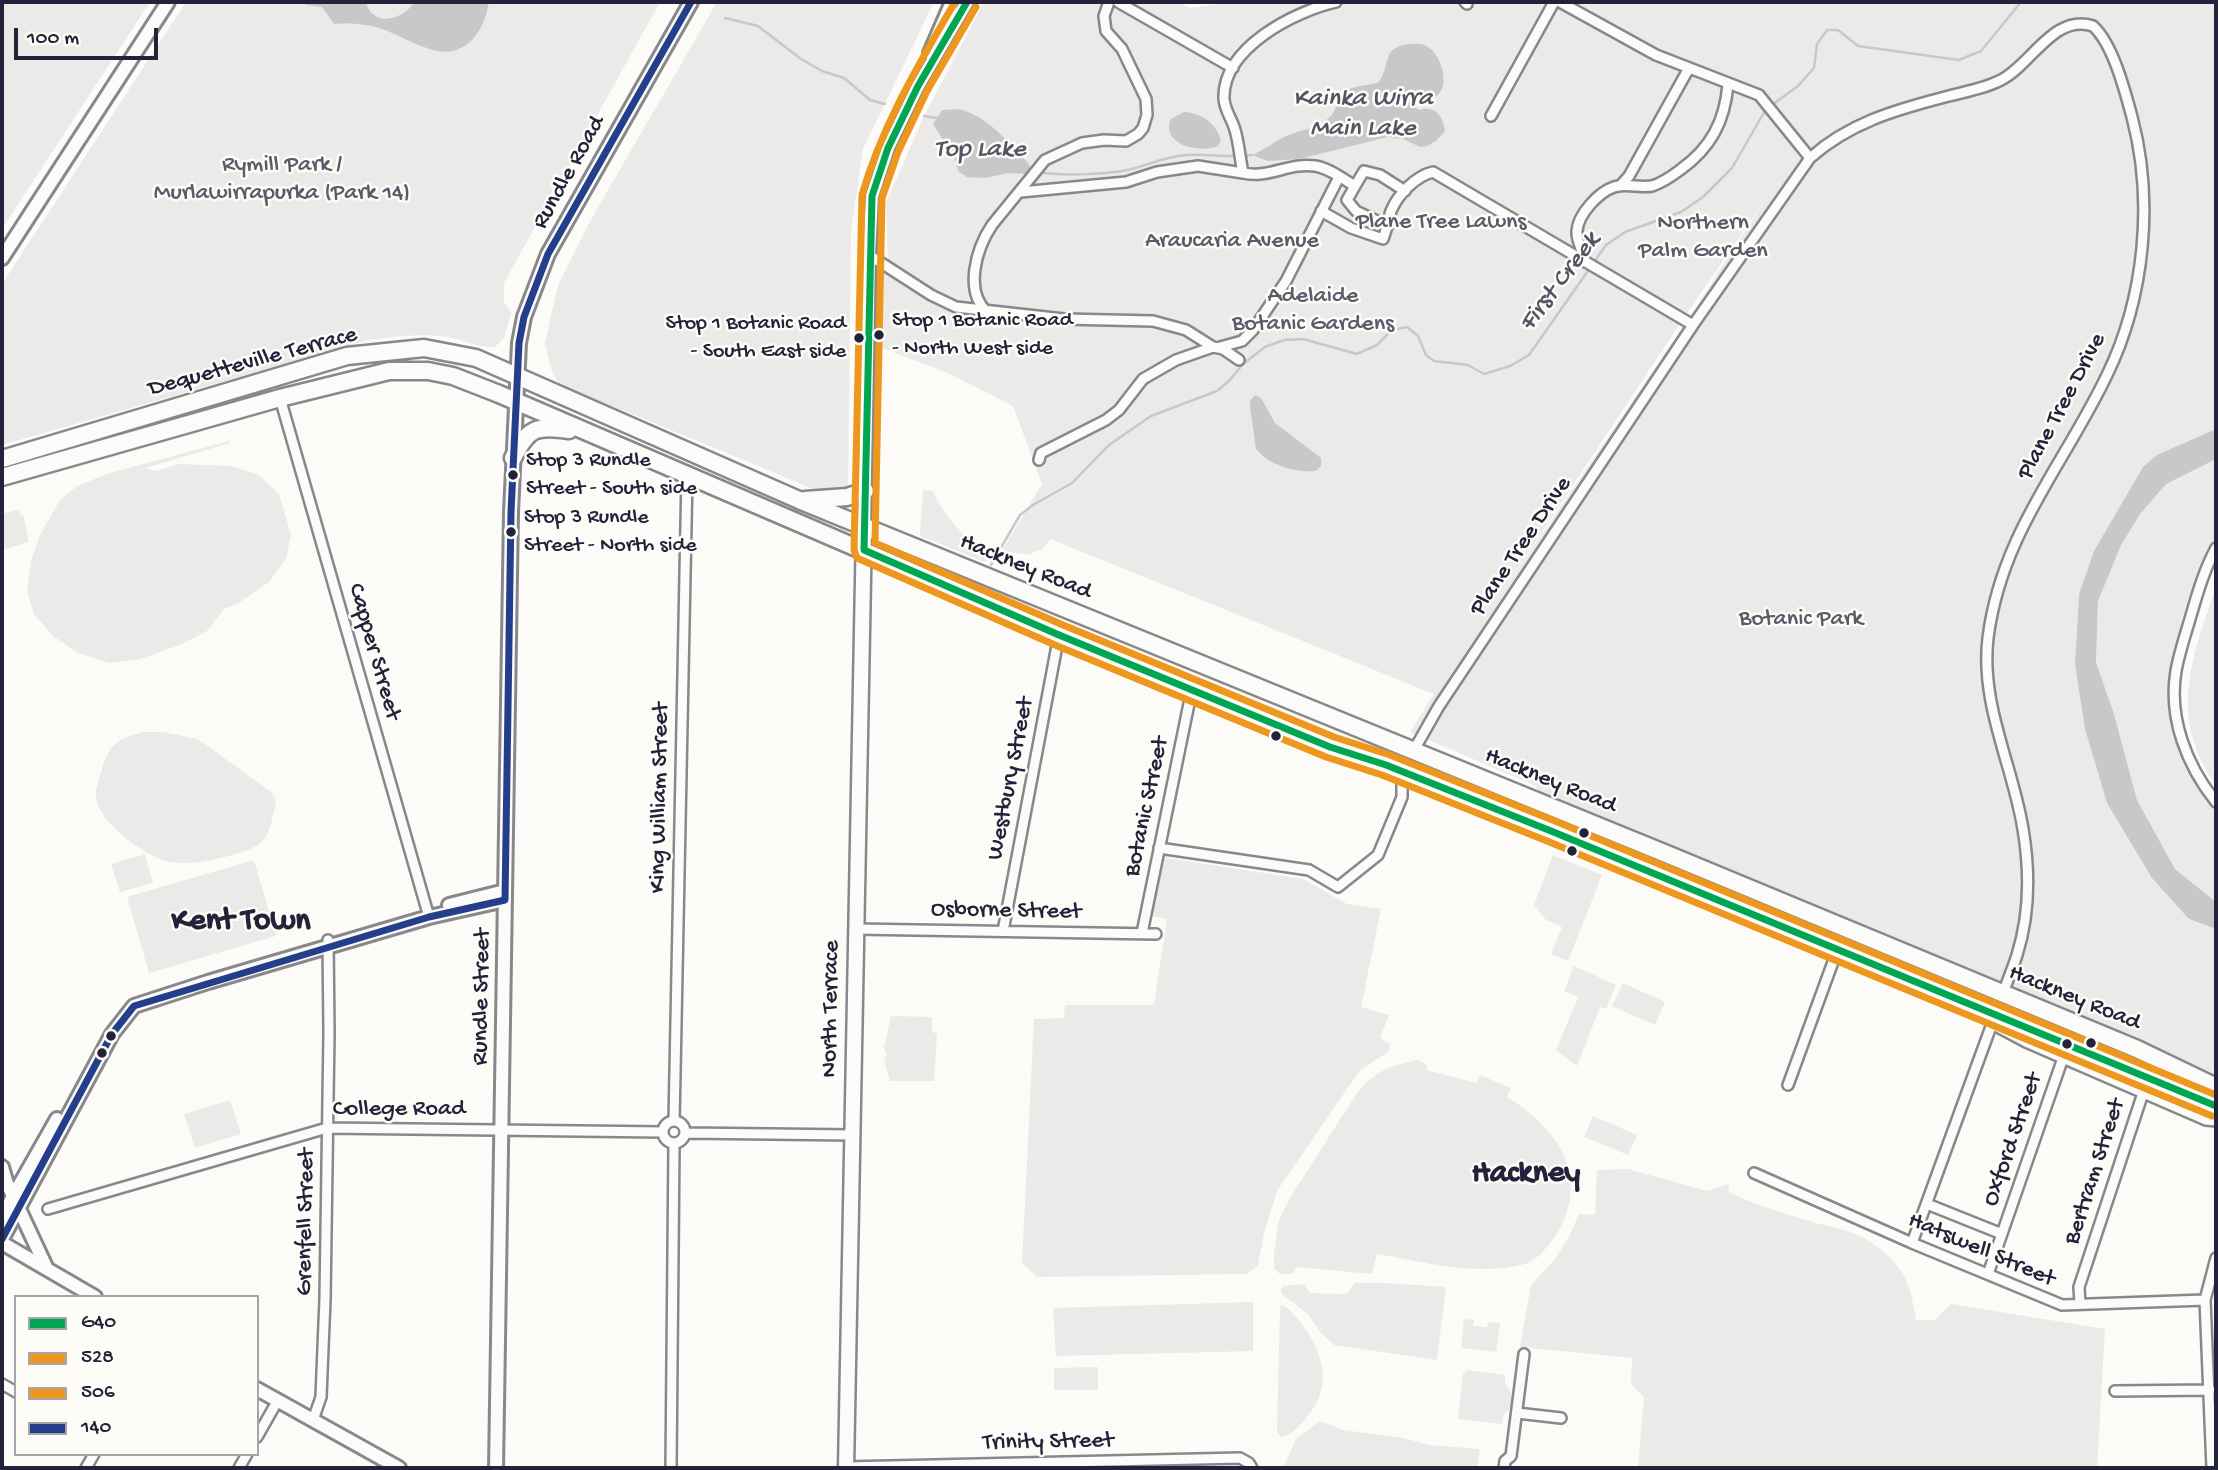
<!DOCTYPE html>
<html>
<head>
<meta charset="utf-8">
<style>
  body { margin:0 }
  #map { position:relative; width:2218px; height:1470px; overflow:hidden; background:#fcfbf8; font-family:"Gochi Hand",sans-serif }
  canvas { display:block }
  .frame { position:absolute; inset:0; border:4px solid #22223b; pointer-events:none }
  .legend { position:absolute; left:14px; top:1295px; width:245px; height:161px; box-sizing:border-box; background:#fdfcf7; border:2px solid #a5a5ac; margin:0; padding:9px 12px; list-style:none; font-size:21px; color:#22223b }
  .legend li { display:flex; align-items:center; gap:14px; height:35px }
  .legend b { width:35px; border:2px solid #a5a5ac }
  .scale { position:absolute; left:14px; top:28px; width:144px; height:32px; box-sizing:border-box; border:4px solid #22223b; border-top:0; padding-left:9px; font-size:21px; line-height:24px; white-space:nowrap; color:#22223b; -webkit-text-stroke:5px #fdfcf7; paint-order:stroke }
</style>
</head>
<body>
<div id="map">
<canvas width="2218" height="1470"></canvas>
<div class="frame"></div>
<ul class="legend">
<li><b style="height:9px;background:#00a651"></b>G40</li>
<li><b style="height:9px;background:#ee971f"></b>528</li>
<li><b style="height:9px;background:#ee971f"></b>506</li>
<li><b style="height:9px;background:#243e8c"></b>140</li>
</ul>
<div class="scale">100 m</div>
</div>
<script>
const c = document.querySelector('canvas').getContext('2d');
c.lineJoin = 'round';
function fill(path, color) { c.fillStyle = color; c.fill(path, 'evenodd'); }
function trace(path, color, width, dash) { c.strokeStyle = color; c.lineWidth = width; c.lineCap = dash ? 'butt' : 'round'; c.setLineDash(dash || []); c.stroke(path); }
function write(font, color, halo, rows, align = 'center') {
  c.font = font + ' "Gochi Hand",sans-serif'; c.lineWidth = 5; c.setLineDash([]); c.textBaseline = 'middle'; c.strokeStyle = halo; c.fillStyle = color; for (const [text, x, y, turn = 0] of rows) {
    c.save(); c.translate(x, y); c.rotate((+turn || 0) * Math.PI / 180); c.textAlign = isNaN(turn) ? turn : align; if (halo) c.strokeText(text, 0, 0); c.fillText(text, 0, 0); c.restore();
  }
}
fill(new Path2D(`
  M2 2H150L2 229Z
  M186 2H660L504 283V302L511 313 504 338 495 347C478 348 462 339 446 337 420 333 394 337 368 340L2 445V284Z
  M717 2H934L863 149 851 232 848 489 830 492 816 490 559 384 551 369 545 343 558 285 589 223Z
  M984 2H1178L1190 8 1238 2H2216V540C2200 566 2190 593 2181 622L2183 628 2176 653V734L2187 766 2201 789 2216 807V902L2175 869 2137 800 2114 714 2096 662 2098 601 2113 562 2094 551 2079 594 2075 664 2189 919 2216 929V1076L1601 822 1594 814 1544 798 1540 796 1536 786 1410 732 1434 694 1050 539 1041 551 1037 550 1030 555 1002 551 1042 484 1013 406 948 373 882 348 884 269 888 263 886 203 924 116ZM1771 191 1687 321 1491 609 1683 319Z
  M229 441 230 443 145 468 157 471 178 464 232 466 259 475 279 494 291 535 286 559 269 582 237 604 224 609 207 631 180 645 140 659 109 663 78 653 53 636 34 614 27 591 31 561 40 535 60 500 77 486 110 473Z
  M923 490 933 491C944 517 966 540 991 554L985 562 920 536Z
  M19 509 20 515H23L29 542 2 550V514Z
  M2216 588V785C2168 718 2191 658 2216 588Z
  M144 732H163L198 739 271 792 276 800C274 812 271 831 263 840 254 850 241 852 229 856 210 861 185 866 165 861 142 853 100 824 96 798 95 790 99 780 101 772 109 744 116 739 144 732Z
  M145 854 153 883 120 892 111 864Z
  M1553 855 1602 875 1568 961 1551 954 1562 927 1546 920 1534 905Z
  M1161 857 1303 879 1347 904 1381 909 1361 1007 1389 1015 1380 1038 1390 1044 1388 1052 1360 1070 1277 1191 1264 1233 1258 1266 1246 1274 1037 1277 1022 1263 1034 1019 1064 1018 1065 1005H1154L1167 919 1150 916Z
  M254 860 276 936 149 973 127 897Z
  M1574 966 1616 985 1606 1009 1600 1007 1577 1066 1556 1050 1578 998 1589 1002 1564 991Z
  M1623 983 1665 1002 1655 1025 1612 1006Z
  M891 1016 932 1017V1030L937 1035 934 1081H890L884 1059 887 1055 884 1048Z
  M1418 1060 1427 1065V1070L1476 1083 1480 1075 1511 1088 1507 1097C1558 1128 1592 1178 1556 1235 1549 1245 1538 1260 1525 1264 1477 1277 1425 1262 1377 1254L1372 1274 1298 1267 1292 1274H1280L1274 1268V1253L1279 1220 1290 1198 1357 1093C1376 1070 1390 1066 1418 1060Z
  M230 1100 241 1134 195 1148 184 1114Z
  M1593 1116 1637 1135 1628 1155 1584 1137Z
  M1628 1169 1707 1191 1729 1184 1728 1192C1756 1205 1786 1214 1816 1223 1826 1226 1837 1227 1847 1231 1870 1238 1894 1257 1905 1278 1912 1292 1913 1306 1916 1320H1934L1951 1304 2105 1329 2097 1468H1638L1644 1397 1631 1385 1632 1358 1520 1347 1531 1285 1555 1259 1569 1237 1579 1214 1595 1215 1597 1170Z
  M1355 1283H1384L1446 1287 1437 1360 1334 1345 1321 1333 1308 1314 1282 1294 1281 1290 1283 1286 1304 1284 1310 1293 1347 1294Z
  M1253 1302V1351L1056 1356 1053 1308Z
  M1284 1305C1316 1334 1340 1379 1307 1417 1299 1426 1292 1435 1281 1437L1277 1433 1280 1306Z
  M1464 1319 1474 1320 1473 1326 1487 1327 1488 1322 1500 1323 1496 1352 1461 1348Z
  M1098 1367V1390H1054V1368Z
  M1467 1370 1505 1375V1383C1514 1394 1516 1406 1503 1415L1502 1424 1458 1419 1463 1374Z
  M1320 1421 1343 1430 1403 1438 1430 1445 1480 1449 1477 1468H1283L1296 1439Z`), '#ebeae8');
fill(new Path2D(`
  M304 2H366C372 28 404 20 414 2H489C484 34 463 62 427 48 411 43 397 34 382 29 366 24 350 22 334 24L322 7 306 5Z
  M1409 44C1415 44 1421 43 1426 46 1445 55 1457 105 1417 100L1414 106 1419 110C1435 105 1443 115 1445 131L1436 141 1427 146 1420 147 1403 139 1388 137 1299 159 1268 161 1252 155C1264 150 1274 142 1286 136 1300 130 1319 128 1330 117 1339 109 1334 96 1347 90 1356 85 1369 86 1379 82 1391 65 1381 47 1409 44Z
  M959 109C988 116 1009 143 1029 164L1030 167 1026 174 1008 173 985 178 967 177 958 171 955 159 933 124 942 110Z
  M1184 112C1201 113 1216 123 1221 140L1218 146C1199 154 1160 144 1171 119Z
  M1255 395 1261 398 1275 423 1321 458V466L1316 471C1296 473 1270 466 1256 449L1250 406V401Z
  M2216 429V459L2166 484 2140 514 2121 545 2098 601 2096 662 2114 714 2137 800 2175 869 2216 902V929L2189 919 2152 878 2107 803 2085 729 2075 664 2079 594 2094 551 2143 467 2157 455Z`), '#c8c8ca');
trace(new Path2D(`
  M725 18 758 26 801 59 822 71 844 78 870 100 885 104
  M1772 105 1798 86 1814 68 1817 44 1827 30H1838L1858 46 1959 60 1981 51 2021 2
  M924 116 937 118
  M1038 172C1061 176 1113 175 1135 168 1153 163 1168 156 1187 155 1209 154 1230 158 1252 155
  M991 565 1020 515 1033 505 1072 483 1109 445 1151 416 1217 391 1230 380 1243 364 1265 347 1284 340 1303 339 1357 354 1377 345 1392 330 1407 327 1418 336 1426 355 1434 361 1468 365 1484 374 1510 366 1529 355 1606 245 1625 232 1681 212 1703 197 1732 168 1766 109`), '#c8c8ca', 2.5);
const street = new Path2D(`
  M1118 2 1233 68
  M1465 2 1467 4
  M1560 2 1656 55 1759 95 1810 158
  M1491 116 1554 2
  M1243 173C1268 179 1290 162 1315 166 1329 168 1343 179 1355 186L1347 200 1356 211 1388 226
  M1355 186 1364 171 1380 175 1405 191
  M1620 186 1629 176 1689 68
  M1021 192 1126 182 1157 172 1198 166 1243 173C1240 159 1239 143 1235 130 1232 119 1225 111 1224 99 1222 48 1295 11 1336 2
  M1321 211 1351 228 1383 239C1387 229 1388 220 1391 211 1398 194 1416 176 1433 172L1693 325
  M869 255 931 295 956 307 1064 319 1153 321 1186 330 1213 347
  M1585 262C1584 251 1576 242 1577 231 1578 214 1599 192 1614 187 1626 183 1639 188 1652 186 1662 183 1672 176 1680 170 1711 148 1725 121 1728 84
  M987 312C964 291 976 249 992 225L1045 160 1082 143 1104 140 1126 141 1138 134 1143 128 1147 115 1146 99 1122 49 1106 31 1104 16 1109 2
  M1220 347 1242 341 1253 330 1286 281 1339 177
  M280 398 429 917
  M1039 460 1041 453 1106 420 1119 410 1143 379 1176 360 1213 347 1223 349 1239 360
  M2216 548C2204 570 2197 595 2190 619 2185 636 2179 654 2176 671 2168 718 2187 766 2216 802
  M1414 750 1439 706 1693 325 1810 158C1849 123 1895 110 1945 97 1963 92 1984 89 2001 80 2031 65 2054 13 2093 26 2113 44 2125 91 2132 117 2154 200 2145 297 2107 375 2064 465 2001 534 1988 638 1980 704 2013 766 2023 829 2030 871 2030 914 2017 955 2013 968 2007 981 2003 994
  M1159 848 1309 870 1338 887 1378 855 1402 797V772
  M856 929 1156 934
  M1003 931 1059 635
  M1142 933 1192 689
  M1992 1024 2026 1042 2206 1120 2216 1121
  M1788 1085 1837 951
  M663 1132a11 11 0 1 1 22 0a11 11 0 1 1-22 0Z
  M674 1121 687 475
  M686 1133 852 1135
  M1754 1173 1912 1243 2062 1305 2205 1300
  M1927 1204 2002 1234
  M48 1209 327 1128 663 1132
  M1912 1243 1993 1021
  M1988 1274 2063 1058
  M2080 1304 2079 1287 2143 1093
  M2 1384 16 1392
  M2115 1391 2210 1390
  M1517 1413 1561 1418
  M313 1420 321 1397 325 1299 329 1033 328 940
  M257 1437 278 1400
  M846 1467 1240 1458 1249 1463 1252 1468
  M86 1468 94 1454
  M239 1468 247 1454
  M671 1468 674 1144
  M1504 1468 1505 1461 1511 1456 1524 1354
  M2212 1468 2205 1300 2216 1258`);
const secondary = new Path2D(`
  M930 53 952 2
  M2 258 168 2
  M864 527 869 255 872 196 888 148 918 86 967 2
  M449 905 505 891
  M2 1167 6 1181 47 1269
  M2 1216 57 1119
  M2 1239 112 1034 134 1006 208 982 429 917 505 900
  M2 1243 95 1297
  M257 1389 399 1468
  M496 1468 511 512 519 343 524 317 548 254 691 2`);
const primary = new Path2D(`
  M846 1468 864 527`);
const highway = new Path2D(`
  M513 458C528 428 536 425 569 430
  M2 459 347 356 424 348 476 358 799 500 1669 855 2137 1049 2216 1087
  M2 477 280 398 389 371H428L453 376 499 394 1059 635 1330 747 1386 765 1551 831 2216 1106
  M805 500 847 497 865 491`);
trace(street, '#88888c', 14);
trace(secondary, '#88888c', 18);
trace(primary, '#88888c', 19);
trace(highway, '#88888c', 21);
trace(street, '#fbfbf9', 9);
trace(secondary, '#fbfbf9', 12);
trace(primary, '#fbfbf9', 14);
trace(highway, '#fbfbf9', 16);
trace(new Path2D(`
  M967 2 918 86 888 148 872 196 864 550 1059 635 1330 747 1386 765 1551 831 2216 1106`), '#00a651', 7);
trace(new Path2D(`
  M955 2C919 64 882 125 862 195L854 550 857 558 1055 645 1326 757 1382 775 1547 841 2212 1116`), '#ee971f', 7);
trace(new Path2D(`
  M976 7 927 91 898 152 882 198 875 543 1063 625 1334 737 1390 755 1555 821 2216 1095`), '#ee971f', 7);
trace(new Path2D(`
  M2 1239 112 1034 134 1006 429 917 505 900 511 512 519 343 524 317 548 254 691 2`), '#243e8c', 7);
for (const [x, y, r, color] of [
  [879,335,6,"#22223b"],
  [859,338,6,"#22223b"],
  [513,475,6,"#22223b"],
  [511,532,6,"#22223b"],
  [1276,736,6,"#22223b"],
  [1584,833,6,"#22223b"],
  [1572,851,6,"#22223b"],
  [111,1036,6,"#22223b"],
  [2091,1043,6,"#22223b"],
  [2067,1044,6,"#22223b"],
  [102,1053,6,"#22223b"]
]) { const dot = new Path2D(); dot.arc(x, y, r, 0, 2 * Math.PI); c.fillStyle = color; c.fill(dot); trace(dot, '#fdfcf7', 2.5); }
write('22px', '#22223b', '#fdfcf7', [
  ["Stop 1 Botanic Road",892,322],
  ["- North West side",892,350],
  ["Stop 1 Botanic Road",846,325,"right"],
  ["- South East side",846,353,"right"],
  ["Stop 3 Rundle",526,462],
  ["Street - South side",526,490],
  ["Stop 3 Rundle",524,519],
  ["Street - North side",524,547]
], 'left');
write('24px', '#5a5a6b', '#fdfcf7', [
  ["Rymill Park /",282,166],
  ["Murlawirrapurka (Park 14)",282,194],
  ["Plane Tree Lawns",1441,223],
  ["Northern",1703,224],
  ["Palm Garden",1703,252],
  ["Araucaria Avenue",1232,242],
  ["Adelaide",1313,297],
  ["Botanic Gardens",1313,325],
  ["Botanic Park",1801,620]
]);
write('24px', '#22223b', '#fdfcf7', [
  ["Rundle Road",570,173,-61],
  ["Dequetteville Terrace",253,363,-15],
  ["Plane Tree Drive",2063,407,-62],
  ["Plane Tree Drive",1522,547,-56],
  ["Hackney Road",1025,568,22],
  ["Capper Street",373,652,74],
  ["Westbury Street",1012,779,-79],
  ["Hackney Road",1550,782,22],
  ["King William Street",661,798,-89],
  ["Botanic Street",1148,807,-78],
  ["Osborne Street",1006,912,1],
  ["Rundle Street",483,997,-89],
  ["Hackney Road",2074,999,22],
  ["North Terrace",832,1009,-89],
  ["College Road",399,1110],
  ["Oxford Street",2014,1140,-71],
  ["Bertram Street",2096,1172,-72],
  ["Grenfell Street",307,1222,-89],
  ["Hatswell Street",1981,1251,23],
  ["Trinity Street",1048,1443,-1]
]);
write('italic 26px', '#545466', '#fdfcf7', [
  ["Kainka Wirra",1363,100],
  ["Main Lake",1363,130],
  ["Top Lake",980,151],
  ["First Creek",1561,283,-53]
]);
write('bold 32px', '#22223b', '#fdfcf7', [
  ["Kent Town",241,923],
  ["Hackney",1526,1175]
]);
</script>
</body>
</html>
